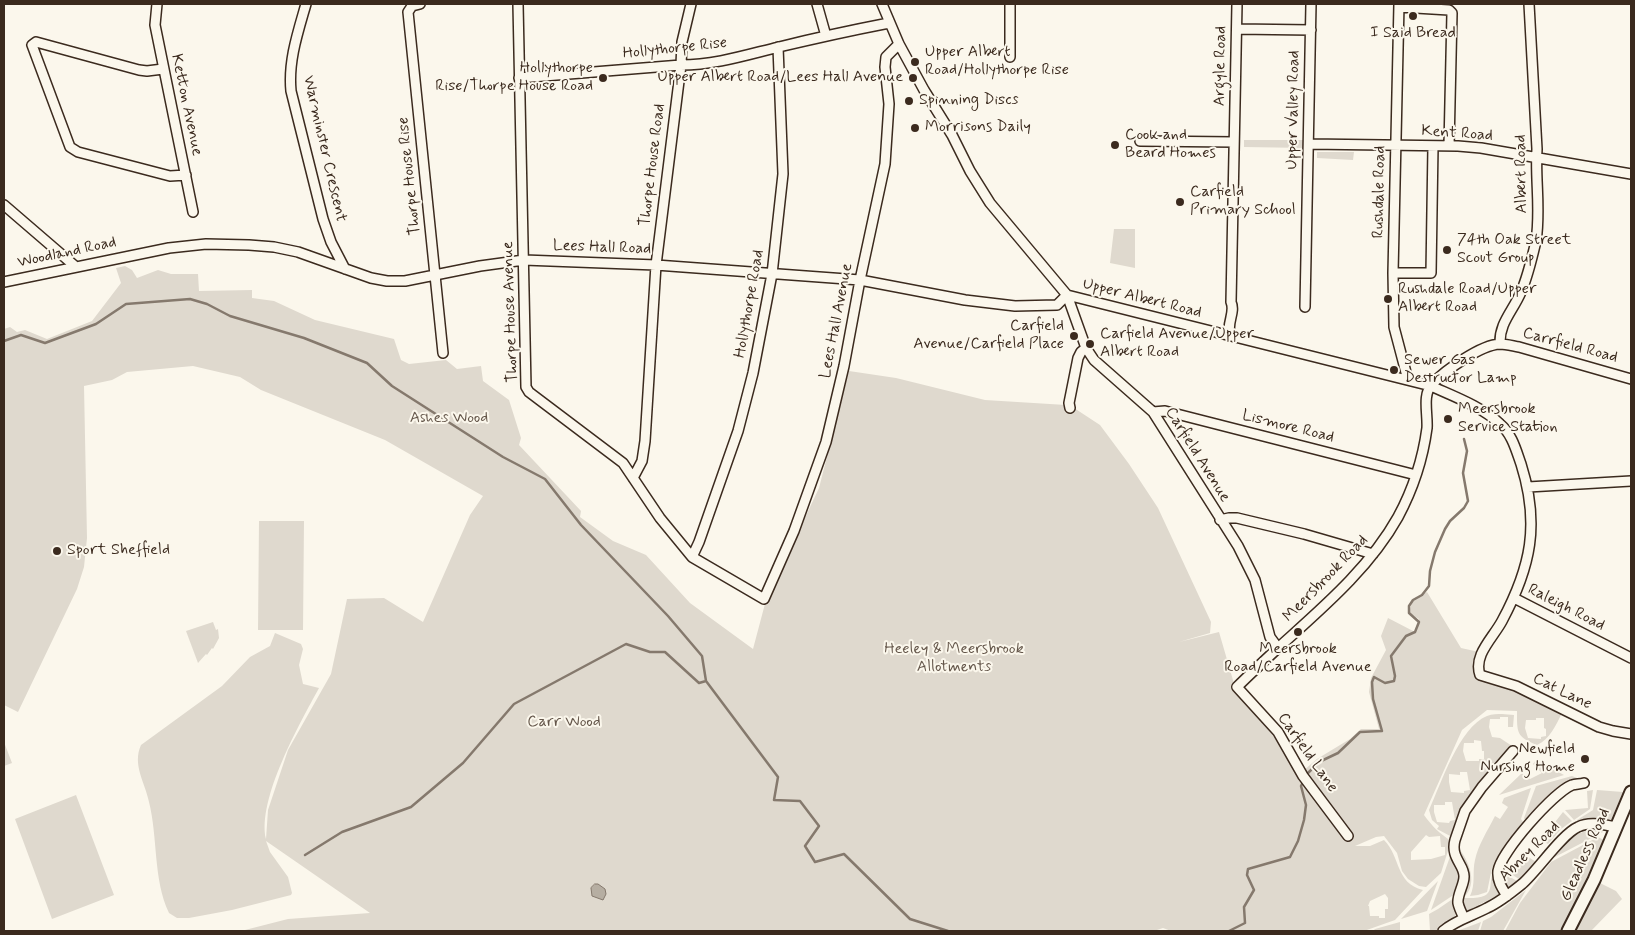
<!DOCTYPE html>
<html>
<head>
<meta charset="utf-8">
<style>
  body { margin:0 }
  #map { position:relative; width:1635px; height:935px; overflow:hidden; background:#fbf7ec; font-family:Mynerve,sans-serif }
  canvas { display:block }
  .frame { position:absolute; inset:0; border:5px solid #3b2a1e; pointer-events:none }
</style>
</head>
<body>
<div id="map">
<canvas width="1635" height="935"></canvas>
<div class="frame"></div>
</div>
<script>
const c = document.querySelector('canvas').getContext('2d');
c.lineJoin = 'round';
function fill(path, color) { c.fillStyle = color; c.fill(path, 'evenodd'); }
function trace(path, color, width, dash) { c.strokeStyle = color; c.lineWidth = width; c.lineCap = dash ? 'butt' : 'round'; c.setLineDash(dash || []); c.stroke(path); }
function write(font, color, halo, rows, align = 'center') {
  c.font = font + ' Mynerve,sans-serif'; c.lineWidth = 4; c.setLineDash([]); c.textBaseline = 'middle'; c.strokeStyle = halo; c.fillStyle = color; for (const [text, x, y, turn = 0] of rows) {
    c.save(); c.translate(x, y); c.rotate((+turn || 0) * Math.PI / 180); c.textAlign = isNaN(turn) ? turn : align; if (halo) c.strokeText(text, 0, 0); c.fillText(text, 0, 0); c.restore();
  }
}
fill(new Path2D(`
  M1244 140H1307V148L1244 147Z
  M1317 152H1354L1353 160 1317 158Z
  M1114 229H1135V268L1110 263Z
  M125 266 132 270 137 278 158 270 171 274H198L199 291 252 290V298L274 301 315 320 394 339 401 360 409 364 446 360 457 369 481 366 483 381 509 400 521 438 519 445 581 511 580 517 613 541 646 555 690 603 753 649 766 600 819 488 849 371 896 378 985 400 1066 405 1071 406 1100 425 1129 464 1158 508 1211 622 1210 633 1179 642 1219 632 1235 687 1277 741 1297 776 1317 759 1350 739 1361 729H1379L1369 692 1371 678 1386 650 1381 636 1388 618 1415 632 1419 619 1409 613 1412 601 1427 592 1461 648 1479 652V676L1506 683 1562 713C1556 725 1550 739 1537 745 1516 737 1517 732 1517 711L1487 710 1462 730 1424 815C1432 826 1439 833 1451 841L1441 873 1426 887 1419 886 1408 879 1402 871 1397 853 1384 836 1376 837 1355 846H1370L1384 840C1401 857 1395 883 1423 890L1395 920 1364 931H1171L1163 928 1154 931H241L288 919 370 913 266 841 270 852 288 877 292 893 291 895 232 910 189 918H177L169 913C153 879 158 838 149 802 145 782 132 765 141 745L222 686 250 657 270 646 275 633 301 644 303 649 299 665 303 684 319 688C300 723 257 799 266 839L268 810 288 750 331 674 347 599 384 598 423 622 470 515 483 496 385 440 261 390 240 377 193 366 127 372 112 380 84 386 87 538 84 567 77 589 18 712 4 705V329L10 327 17 332 25 330 47 339 92 321 121 283 116 268ZM1536 718H1544V728L1546 729V736L1541 737V739L1528 738 1525 728 1526 720H1536ZM1426 835 1429 837 1440 836 1441 847H1445V855L1431 859 1411 860V852ZM1385 894 1388 898V909H1385V918H1379V916H1370L1369 906H1368L1370 901Z
  M259 521H304L303 630H258Z
  M213 622 216 630 218 629 219 638 213 649 212 648 207 655 206 654 198 663 186 631Z
  M1502 714 1514 715 1513 727H1508V717H1500V719H1490L1489 727 1492 737 1500 738 1512 746 1487 774 1464 807 1452 837 1437 829 1439 826 1432 820 1429 810C1441 784 1459 727 1487 716 1492 714 1498 714 1502 714ZM1474 740 1481 741 1482 751H1484V759H1479V761H1466L1463 751 1464 743H1474ZM1460 772H1467L1470 790 1464 791V793L1451 792 1449 782V774L1460 775ZM1445 802H1452L1455 820 1450 821 1449 823 1437 822 1434 812V805H1445Z
  M4 742 12 763 4 766Z
  M1536 760 1564 775 1499 795 1522 773 1530 779 1542 773 1533 764Z
  M1572 776 1585 781 1580 782 1526 821 1524 818 1536 786Z
  M1531 788 1521 819 1524 823 1499 859H1497L1492 868 1487 892 1478 895 1470 896C1476 884 1472 872 1475 860 1478 845 1488 830 1495 816L1500 819 1508 807 1502 803 1504 798Z
  M1593 790 1590 809 1574 820 1565 810 1588 808 1587 791Z
  M1597 790 1623 792 1610 822 1577 823V820L1593 810Z
  M76 795 114 895 52 919 15 819Z
  M1563 812 1572 821 1561 829 1548 844 1541 840Z
  M1589 830H1601L1603 832 1553 858 1574 835Z
  M1598 837 1604 840 1562 931H1505L1520 903 1551 862Z
  M1460 850C1470 863 1477 884 1465 896L1469 878Z
  M1452 851 1462 874 1455 894 1431 910Z
  M1527 856 1536 862 1519 879 1511 874 1508 870 1510 869 1514 872Z
  M1496 864 1500 894 1467 911 1464 907V898C1502 899 1484 886 1496 864Z
  M1503 867 1510 877 1517 881 1508 888C1502 883 1501 875 1503 867Z
  M1438 881 1427 911 1401 919Z
  M1596 881 1616 891 1622 899 1591 931H1572Z
  M1526 890 1503 931H1480L1483 921 1491 917Z
  M1454 898 1456 911 1455 916 1436 931H1430L1429 914 1438 909Z
  M1400 922V931H1373L1375 929Z
  M1481 922 1478 931H1457Z`), '#dfd9ce');
const water = new Path2D(`
  M595 884H598L605 889 606 894 603 900 592 896 591 888Z`);
fill(water, '#b6aea2');
trace(water, '#85796d', 1);
trace(new Path2D(`
  M4 341 21 335 45 343 96 324 126 304 190 299 207 304 230 316 304 338 367 363 392 386 503 457 545 479 581 525 668 616 702 656 706 681 778 777 774 800 800 801 819 826 805 846 815 862 844 854 910 919 948 931
  M1306 775 1319 762 1338 753 1360 732 1382 731 1373 699 1372 682 1374 677 1385 683 1394 681 1395 676 1391 656 1406 636 1415 632 1419 622 1409 613V606L1413 600 1422 595 1429 586 1430 571 1435 552 1445 529 1450 521 1464 508 1468 501 1463 473 1467 451 1464 439
  M305 855 342 832 411 807 463 763 514 704 626 644 650 652H665L699 683 706 681
  M1229 931 1245 923 1244 907 1254 890 1247 875 1248 869 1290 857 1298 841 1304 820 1306 805 1301 786 1304 780`), '#85796d', 2.5);
const minor = new Path2D(`
  M157 4 155 25 193 212
  M306 4C298 32 288 61 291 91L323 219 331 242 345 269
  M420 4 412 6 408 12 443 353
  M518 4 526 387 529 392 623 463 660 518 692 557 764 599 794 531 826 442 844 366 860 280 885 164 889 104 885 67 886 57 899 44
  M817 4 826 36
  M882 4 899 44 924 90 952 135 970 171 990 203 1067 295 1431 386C1453 396 1483 407 1500 424 1512 434 1516 450 1521 464 1540 524 1531 567 1502 621 1493 638 1473 655 1480 675L1516 686 1599 727 1613 731 1631 734
  M1010 4V57
  M1399 4 1393 273 1394 327 1408 380
  M1399 7 1449 10 1452 13 1449 146
  M1237 29 1311 30
  M163 69 147 71 139 70 36 42 32 45 70 147 78 152 170 176 186 175
  M519 78 681 65C715 65 746 55 779 47 816 38 853 30 889 23
  M1140 141 1234 142
  M1309 144 1458 146 1481 148 1631 174
  M4 205 76 267
  M1393 273H1431L1433 146
  M4 282 169 248 206 244 249 245 274 247 298 252 371 278 387 281H405L480 266 524 260 656 265 860 280 965 300 1015 306 1057 305 1067 295
  M1067 295 1086 348 1094 360 1153 412 1238 546 1255 580 1270 637 1278 648
  M1305 307 1311 4
  M1231 336C1225 325 1236 313 1231 302L1237 4
  M1500 344C1499 323 1513 311 1521 292 1528 276 1532 258 1536 241 1541 210 1535 180 1537 149L1529 4
  M1070 408 1069 403 1078 358 1081 352 1086 348
  M1153 412 1165 411 1416 475
  M633 478 642 461 645 441 656 265 681 65 682 42 691 4
  M1528 487 1631 481
  M1220 520 1229 518H1237L1304 534 1373 554
  M692 557 699 542 738 431 753 373 772 274 783 174 778 47
  M1514 598 1631 658
  M1348 836 1303 776 1278 732 1237 687C1250 674 1264 661 1278 648 1321 609 1369 569 1398 517 1412 491 1423 458 1427 428 1428 414 1422 395 1432 384 1446 370 1480 345 1500 344 1506 344 1513 346 1519 347L1631 379
  M1507 896C1502 888 1497 881 1498 871 1501 852 1553 793 1572 785 1576 784 1580 784 1584 783
  M1464 918C1462 914 1459 908 1458 903 1457 895 1464 885 1464 877 1465 865 1450 858 1455 840L1465 811 1482 787 1513 751
  M1443 931C1456 920 1472 916 1487 908 1500 902 1511 893 1522 884 1538 870 1562 834 1578 827 1590 821 1604 825 1616 827`);
const major = new Path2D(`
  M1568 931 1594 880 1631 792`);
trace(minor, '#3b2a1e', 12);
trace(major, '#3b2a1e', 15);
trace(minor, '#fbf7ec', 9);
trace(major, '#fbf7ec', 11);
for (const [x, y, r, color] of [
  [1413,16,5,"#3b2a1e"],
  [915,62,5,"#3b2a1e"],
  [603,78,5,"#3b2a1e"],
  [913,78,5,"#3b2a1e"],
  [909,101,5,"#3b2a1e"],
  [915,128,5,"#3b2a1e"],
  [1115,145,5,"#3b2a1e"],
  [1180,202,5,"#3b2a1e"],
  [1447,250,5,"#3b2a1e"],
  [1388,299,5,"#3b2a1e"],
  [1074,336,5,"#3b2a1e"],
  [1090,344,5,"#3b2a1e"],
  [1394,370,5,"#3b2a1e"],
  [1448,419,5,"#3b2a1e"],
  [57,551,5,"#3b2a1e"],
  [1298,632,5,"#3b2a1e"],
  [1585,759,5,"#3b2a1e"]
]) { const dot = new Path2D(); dot.arc(x, y, r, 0, 2 * Math.PI); c.fillStyle = color; c.fill(dot); trace(dot, '#fbf7ec', 2); }
write('16px', '#3b2a1e', '#fbf7ec', [
  ["I Said Bread",1413,34,"center"],
  ["Upper Albert",925,53],
  ["Road/Hollythorpe Rise",925,71],
  ["Hollythorpe",593,69,"right"],
  ["Rise/Thorpe House Road",593,87,"right"],
  ["Upper Albert Road/Lees Hall Avenue",903,78,"right"],
  ["Spinning Discs",919,101],
  ["Morrisons Daily",925,128],
  ["Cook and",1125,136],
  ["Beard Homes",1125,154],
  ["Carfield",1190,193],
  ["Primary School",1190,211],
  ["74th Oak Street",1457,241],
  ["Scout Group",1457,259],
  ["Rushdale Road/Upper",1398,290],
  ["Albert Road",1398,308],
  ["Carfield",1064,327,"right"],
  ["Avenue/Carfield Place",1064,345,"right"],
  ["Carfield Avenue/Upper",1100,335],
  ["Albert Road",1100,353],
  ["Sewer Gas",1404,361],
  ["Destructor Lamp",1404,379],
  ["Meersbrook",1458,410],
  ["Service Station",1458,428],
  ["Sport Sheffield",67,551],
  ["Meersbrook",1298,650,"center"],
  ["Road/Carfield Avenue",1298,668,"center"],
  ["Newfield",1575,750,"right"],
  ["Nursing Home",1575,768,"right"]
], 'left');
write('16px', '#3b2a1e', '#fbf7ec', [
  ["Hollythorpe Rise",675,49,-6],
  ["Argyle Road",1221,66,-89],
  ["Ketton Avenue",186,105,78],
  ["Upper Valley Road",1294,110,-89],
  ["Kent Road",1457,134,4],
  ["Warminster Crescent",324,149,77],
  ["Thorpe House Road",653,165,-83],
  ["Albert Road",1522,174,-91],
  ["Thorpe House Rise",410,176,-96],
  ["Rushdale Road",1380,192,-89],
  ["Lees Hall Road",602,248,2],
  ["Woodland Road",67,253,-12],
  ["Upper Albert Road",1142,299,14],
  ["Hollythorpe Road",750,304,-80],
  ["Thorpe House Avenue",511,312,-92],
  ["Lees Hall Avenue",837,321,-79],
  ["Carrfield Road",1570,346,15],
  ["Lismore Road",1288,427,14],
  ["Carfield Avenue",1197,455,58],
  ["Meersbrook Road",1326,579,-46],
  ["Raleigh Road",1566,608,27],
  ["Cat Lane",1562,692,26],
  ["Carfield Lane",1307,753,55],
  ["Abney Road",1530,852,-45],
  ["Gleadless Road",1586,855,-66]
]);
write('16px', '#64564a', '#fbf7ec', [
  ["Ashes Wood",449,419],
  ["Heeley & Meersbrook",954,650],
  ["Allotments",954,668],
  ["Carr Wood",564,723]
]);
</script>
</body>
</html>
